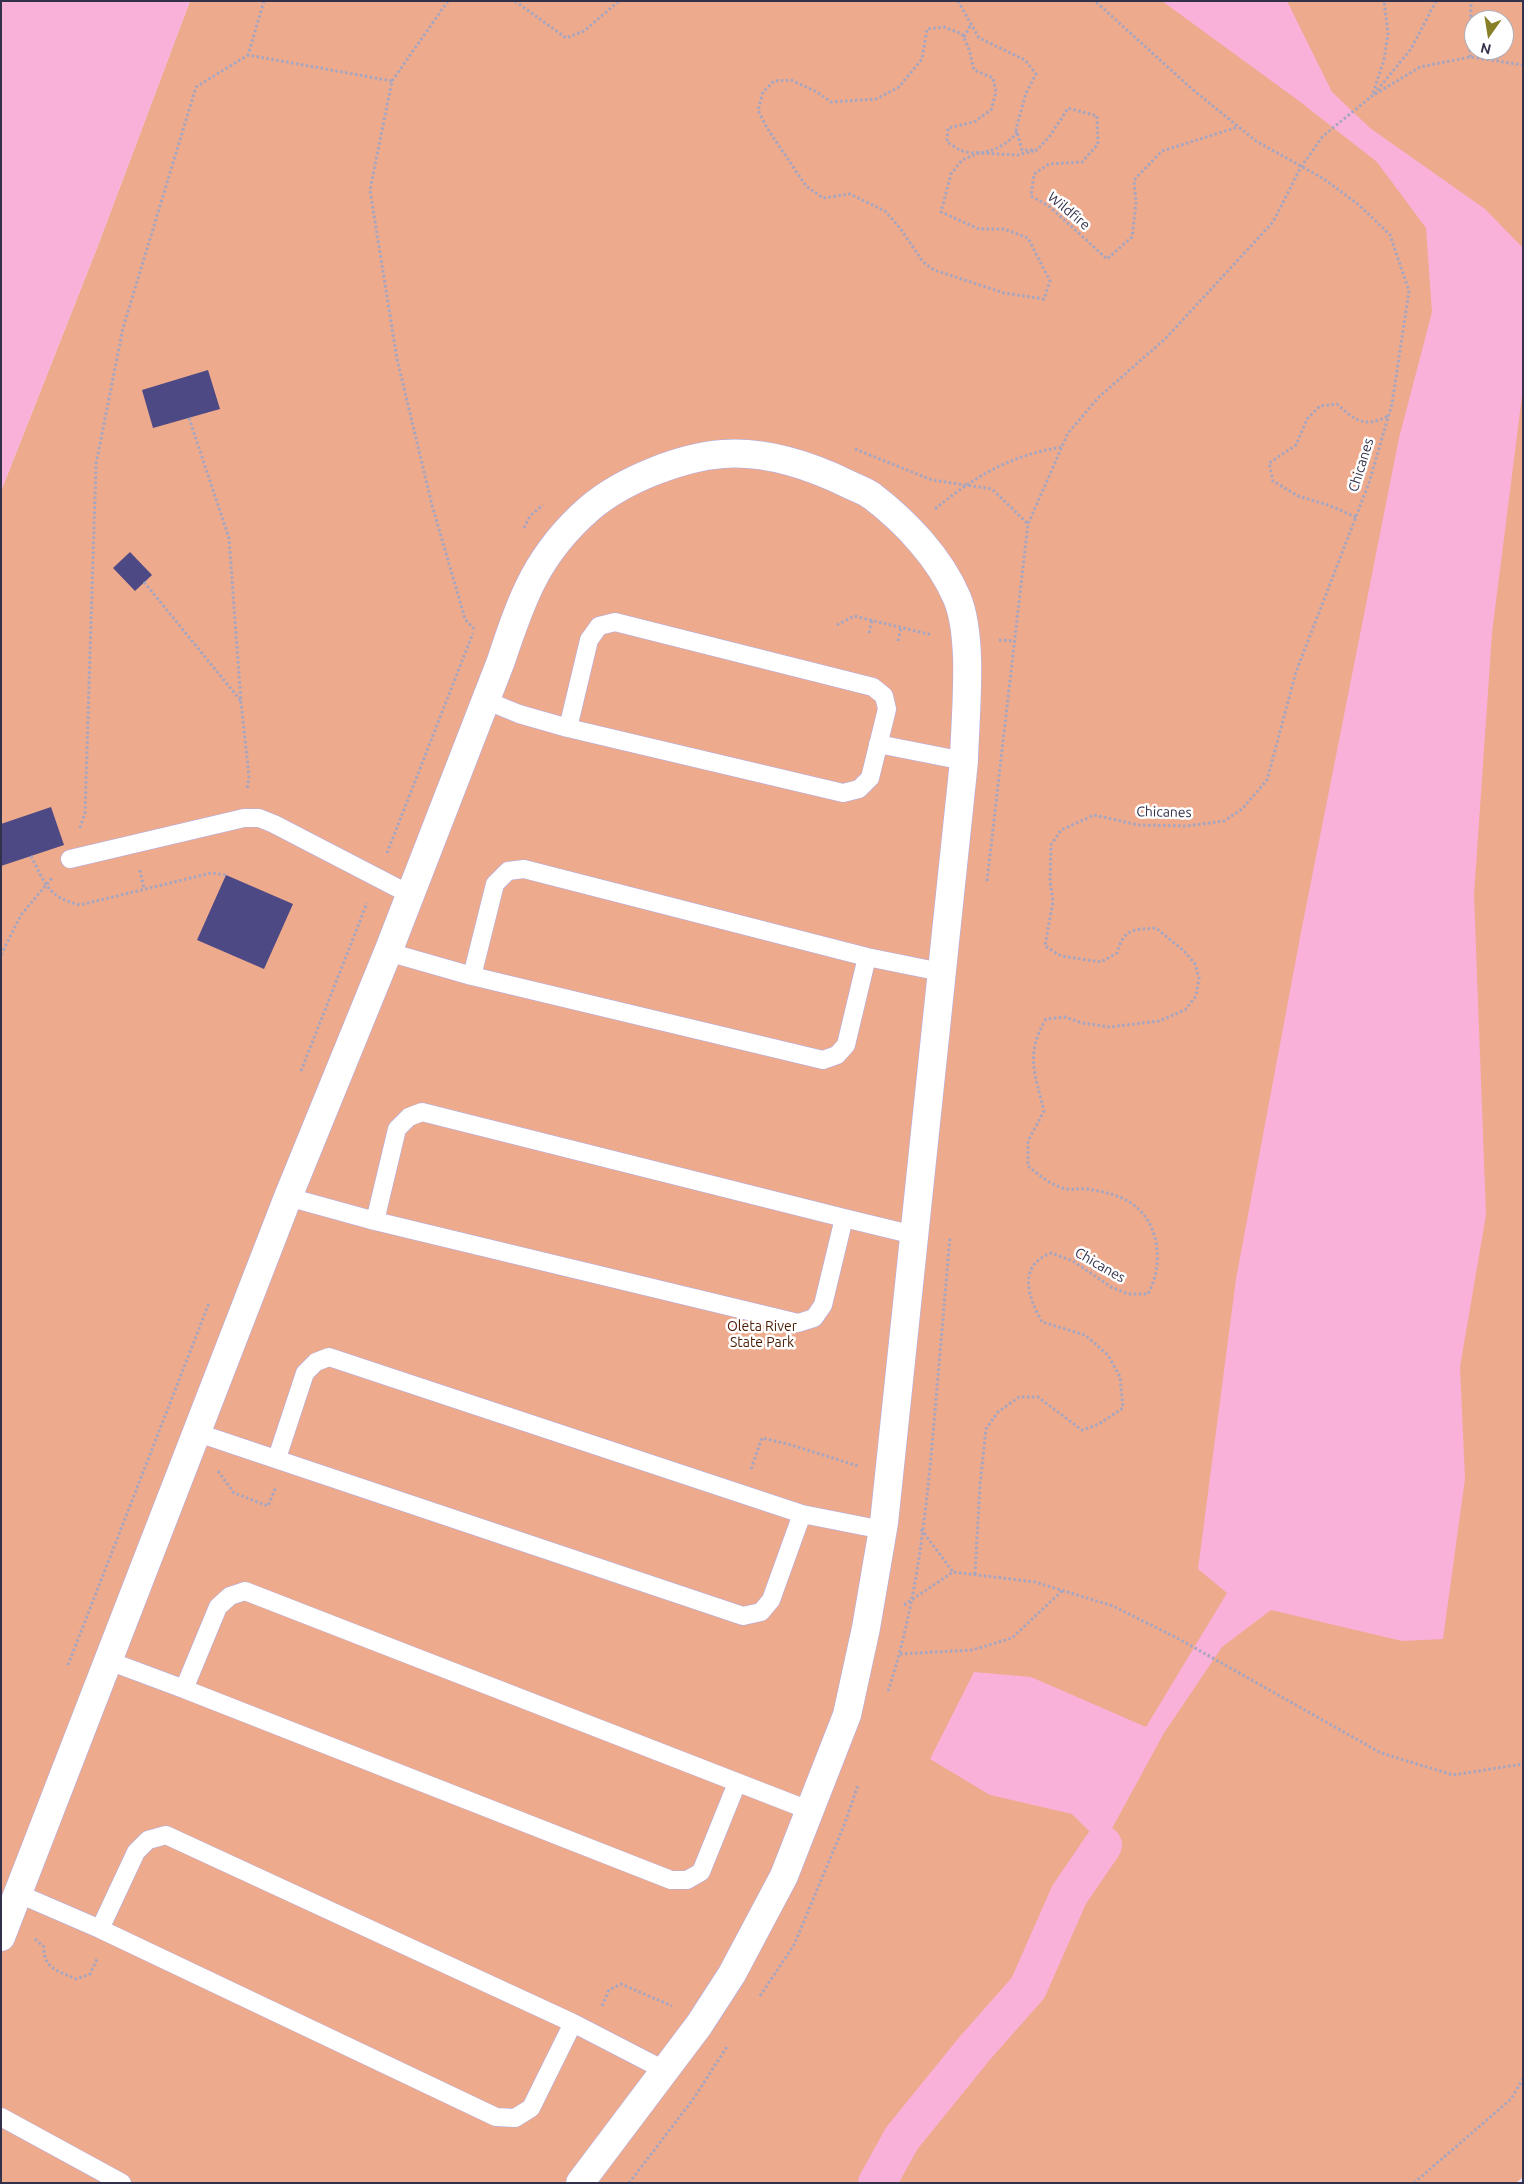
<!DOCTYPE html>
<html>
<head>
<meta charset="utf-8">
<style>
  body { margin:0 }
  #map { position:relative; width:1524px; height:2184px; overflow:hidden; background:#e1e1fb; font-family:Ubuntu,sans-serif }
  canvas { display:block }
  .frame { position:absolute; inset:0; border:2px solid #32314b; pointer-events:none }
  .north { position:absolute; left:1464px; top:10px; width:50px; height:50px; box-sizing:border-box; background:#fff; border:1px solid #adadb7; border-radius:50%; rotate:193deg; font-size:14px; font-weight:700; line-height:20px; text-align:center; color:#32314b }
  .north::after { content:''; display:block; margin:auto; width:18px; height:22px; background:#888027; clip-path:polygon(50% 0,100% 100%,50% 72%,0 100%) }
</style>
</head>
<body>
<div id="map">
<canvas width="1524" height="2184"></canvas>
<div class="frame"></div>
<div class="north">N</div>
</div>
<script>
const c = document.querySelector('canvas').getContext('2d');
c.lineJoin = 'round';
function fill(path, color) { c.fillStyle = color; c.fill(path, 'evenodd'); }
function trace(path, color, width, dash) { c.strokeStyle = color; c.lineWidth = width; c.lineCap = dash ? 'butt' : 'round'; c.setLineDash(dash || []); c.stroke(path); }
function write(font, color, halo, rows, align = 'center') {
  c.font = font + ' Ubuntu,sans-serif'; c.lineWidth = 5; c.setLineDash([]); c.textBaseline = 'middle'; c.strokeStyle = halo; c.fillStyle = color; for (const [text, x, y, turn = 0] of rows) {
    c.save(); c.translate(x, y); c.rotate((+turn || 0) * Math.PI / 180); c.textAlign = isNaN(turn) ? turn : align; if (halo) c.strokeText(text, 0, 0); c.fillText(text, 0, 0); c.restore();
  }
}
fill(new Path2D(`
  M190 1H1523V2177L1516 2183H1V491L97 248ZM1474 20H1504V50H1474Z`), '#edaa8d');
fill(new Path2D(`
  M1 1H190L97 248 1 491Z
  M1162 1H1287L1332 92 1370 128 1485 209 1523 248V388L1492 633 1474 895 1486 1215 1460 1367 1465 1479 1443 1639 1402 1641 1271 1610 1222 1647 1164 1733 1103 1845 1072 1814 990 1795 930 1759 974 1672 1031 1677 1146 1727 1227 1593 1198 1569 1236 1279 1302 927 1399 438 1432 312 1426 228 1377 162 1299 101Z`), '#f9b1d9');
trace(new Path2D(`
  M877 2183 902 2138 975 2048 1028 1988 1069 1895 1103 1845`), '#f9b1d9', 38);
fill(new Path2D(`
  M208 370 220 409 153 428 142 390Z
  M130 552 152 575 135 591 113 568Z
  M51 807 64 845 1 866V824Z
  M226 875 293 904 264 969 197 940Z`), '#4d4985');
const lane = new Path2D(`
  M485 700 519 714 568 728 843 793 859 789 870 778 887 709 884 696 873 687 615 622 599 626 589 640 568 728
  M878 744 964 761
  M70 859 244 818H259L274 824 409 894
  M388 952 472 976 823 1060 837 1055 846 1045 867 957 524 869 508 871 495 884 472 976
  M867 957 941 972
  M288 1197 375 1221 798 1323 814 1318 823 1305 844 1218 422 1112 409 1117 397 1129 375 1221
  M844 1218 914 1235
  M198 1433 743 1616 761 1612 771 1600 802 1514 329 1357 316 1362 305 1373 277 1458
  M802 1514 883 1530
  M109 1661 184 1689
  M737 1783 701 1872 687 1880H671L184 1689 218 1607 230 1596 245 1591 811 1811
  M19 1894 100 1929 496 2117 515 2118 531 2108 573 2023 166 1835 148 1840 136 1852 100 1929
  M573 2023 664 2070
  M1 2117 122 2183`);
const street = new Path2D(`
  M1 1937 288 1197 388 952 501 661C522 597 538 553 590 508 623 480 681 457 723 454 765 451 811 466 848 484 856 488 865 491 872 496 906 522 940 558 957 598 974 639 965 715 964 761L884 1523 866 1628 847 1715 784 1876 732 1974 699 2025 580 2183`);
trace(lane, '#adadeb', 19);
trace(street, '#adadeb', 29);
trace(new Path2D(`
  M264 1 248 55 392 81
  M448 1 392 81 370 190 397 359 432 505 465 619 476 631
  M515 1 566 38 584 31 619 1
  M958 1 979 38 1025 60 1036 74 1026 93 1016 129 1022 150H1037L1050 136 1068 108 1097 116 1098 144 1082 162 1049 164 1034 174 1031 196 1050 207 1107 259 1132 237 1136 203 1134 180 1162 151 1238 127
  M964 37 971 24
  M1470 57 1471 1
  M1373 93 1384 60 1388 33 1384 1
  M1374 94 1411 49 1436 1
  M1017 132C1006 148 980 158 960 150 956 148 951 144 947 142L948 128 974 122 991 110 996 92 993 78 974 70 969 49 962 34 944 27 927 29 922 59 899 87 876 99 831 102 817 92 791 80 774 81 763 92 758 110 767 128 806 186 823 198 850 194 885 211 900 228 923 262 934 270 1004 293 1044 299 1050 281 1028 238 1004 229H979L941 212 951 174 962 160 979 153 1018 155 1037 150
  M189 418 229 538 241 702 249 776 247 790
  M855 449 932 480 992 489 1028 524
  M935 509C975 476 1011 455 1062 447
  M1356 517 1328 505 1298 496 1273 481 1269 463 1296 445 1307 419 1320 406 1337 404C1356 421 1364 428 1388 416
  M524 528 530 516 543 505
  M144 582 241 701
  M837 625 854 616 932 635
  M869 633 872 620
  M999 640 1014 641
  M898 641 901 628
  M80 828 85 813 96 464 123 328 196 87 248 55
  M387 853 473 633
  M31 856C45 883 47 897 80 905L211 873 226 875
  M140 870 144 889
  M987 881 1028 524 1068 433 1099 397 1166 338 1273 222 1301 167 1323 136 1372 96 1420 67 1470 57 1523 65
  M1 955 21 915 52 878
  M301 1071 367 903
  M751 1469 762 1438 788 1444 858 1466
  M218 1471 234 1493 268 1506 276 1487
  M921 1529 953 1572
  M975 1574 980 1485 986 1429 998 1412 1019 1397H1038L1082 1430 1099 1424 1123 1408 1120 1377 1108 1355 1085 1335 1042 1322C1028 1297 1017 1266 1051 1253L1073 1261 1111 1287 1128 1294H1148C1157 1277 1159 1261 1156 1242 1148 1205 1122 1194 1087 1189 1080 1188 1074 1190 1067 1189 1053 1187 1039 1175 1028 1166V1141L1044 1111C1035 1074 1025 1054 1046 1019L1065 1017 1082 1023 1110 1027 1159 1021 1185 1010 1196 996 1199 978 1195 964 1184 951 1156 928C1133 930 1124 928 1117 953L1101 962 1061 956 1045 946 1053 901 1050 881 1051 845 1061 830 1094 815 1138 825 1187 826 1224 821 1242 809 1267 780 1296 672 1369 483 1392 404 1409 291 1390 235 1359 205 1324 179 1256 141 1192 89 1095 1
  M904 1605 953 1572 1035 1582 1113 1606 1179 1639 1381 1753 1453 1775 1523 1764
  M900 1654 972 1650 1012 1638 1063 1590
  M68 1665 209 1303
  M888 1691C918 1601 927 1505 935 1411 940 1353 945 1295 950 1237
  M35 1939 44 1947C43 1969 59 1971 76 1979L90 1974 97 1959
  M760 1996 794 1945 845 1823 858 1785
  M602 2006 609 1990 621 1984 672 2006
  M629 2183 694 2098 728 2045
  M1414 2183 1511 2099 1523 2079`), '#a7a6c0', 3, [2.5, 2.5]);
trace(lane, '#fff', 18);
trace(street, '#fff', 28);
write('14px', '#32314b', '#fff', [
  ["Wildfire",1069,211,40],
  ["Chicanes",1361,465,-73],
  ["Chicanes",1164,812,1],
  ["Chicanes",1100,1265,30]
]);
write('14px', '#481b04', '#fff', [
  ["Oleta River",762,1326],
  ["State Park",762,1342]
]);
</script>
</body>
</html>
